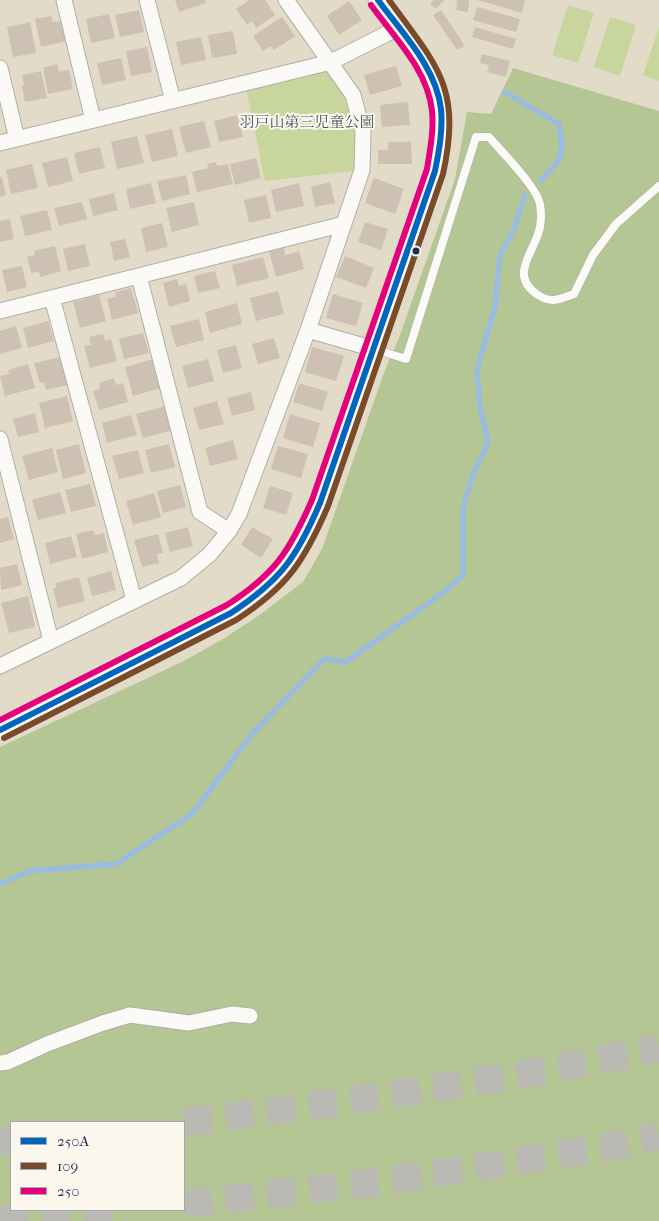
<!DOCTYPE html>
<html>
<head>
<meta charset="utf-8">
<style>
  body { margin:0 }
  #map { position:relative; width:659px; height:1221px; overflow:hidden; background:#e2dbc8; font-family:"IM FELL French Canon",serif }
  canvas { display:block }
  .legend { position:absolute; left:10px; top:1121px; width:175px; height:90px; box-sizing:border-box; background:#fbf7ec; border:1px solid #a1a7b3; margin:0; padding:6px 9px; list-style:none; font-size:15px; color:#1b2f5e }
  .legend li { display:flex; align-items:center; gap:10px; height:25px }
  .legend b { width:25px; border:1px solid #a1a7b3 }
</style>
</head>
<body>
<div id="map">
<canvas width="659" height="1221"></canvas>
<ul class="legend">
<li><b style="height:6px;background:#0065bd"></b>250A</li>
<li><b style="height:6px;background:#7a4b2a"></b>109</li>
<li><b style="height:6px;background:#e5007d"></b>250</li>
</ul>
</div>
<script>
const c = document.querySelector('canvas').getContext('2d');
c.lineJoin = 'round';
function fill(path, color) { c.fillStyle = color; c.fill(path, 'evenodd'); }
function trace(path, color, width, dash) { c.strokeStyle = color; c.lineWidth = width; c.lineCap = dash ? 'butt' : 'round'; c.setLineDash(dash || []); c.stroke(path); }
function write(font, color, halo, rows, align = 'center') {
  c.font = font + ' "IM FELL French Canon","Noto Serif JP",serif'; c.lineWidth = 4; c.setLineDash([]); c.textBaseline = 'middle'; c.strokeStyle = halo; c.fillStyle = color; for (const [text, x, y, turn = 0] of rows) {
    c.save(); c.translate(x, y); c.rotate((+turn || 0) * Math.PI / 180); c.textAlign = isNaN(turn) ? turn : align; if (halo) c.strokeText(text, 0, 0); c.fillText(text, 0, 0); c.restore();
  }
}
fill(new Path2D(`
  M568 5 594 13 578 63 552 55Z
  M610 17 636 25 620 76 594 67Z
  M659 27V81L643 75Z
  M331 62 353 95 362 170 265 181 245 83Z`), '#c8d69d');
fill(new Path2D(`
  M513 68 659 111V1221H0V747L184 661 223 639 258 616 303 582 322 549 385 370 400 335 455 179 467 112 491 114ZM11 1122H184V1210H11Z`), '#b3c694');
trace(new Path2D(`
  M505 92 559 124C565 155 563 158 541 180
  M0 884 29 871 116 864 192 814 251 735 324 659 346 662 448 589 463 575V509L472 477 488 443 480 407 477 369 495 307 500 255 514 229 525 195`), '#9cbcdf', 5.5);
fill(new Path2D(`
  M175 0H205L206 3 179 12Z
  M249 0H265L275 15 256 28 252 21 247 25 236 9Z
  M434 0H445L435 9 430 3Z
  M457 0H469L468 12 456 10Z
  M478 0H525L522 13Z
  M349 1 362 20 339 35 327 16Z
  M477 7 520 19 516 32 473 20Z
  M139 10 144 32 120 37 115 15Z
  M441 10 465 46 457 50 433 15Z
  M109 14 115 38 91 43 86 19Z
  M51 16 53 22 62 21 66 41 41 47 35 19Z
  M282 17 295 36 274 50 271 46 263 51 253 36Z
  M30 22 36 53 13 57 7 27Z
  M475 27 516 39 513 49 472 37Z
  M233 31 237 54 212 58 208 35Z
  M201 37 206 60 181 65 176 42Z
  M147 47 152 72 131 76 126 51Z
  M482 54 510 61 506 77 487 72 489 65 480 63Z
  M121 58 126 80 102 85 97 63Z
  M57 64 59 72 69 70 73 89 48 94 43 68Z
  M396 66 402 86 370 95 364 75Z
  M41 71 47 98 25 102 22 86 24 85 22 75Z
  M408 102 410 125 382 127 380 105Z
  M237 115 243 137 219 142 214 121Z
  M204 121 211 147 186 153 179 127Z
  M172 129 178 156 152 162 145 135Z
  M137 136 144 163 117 169 111 142Z
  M388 142H411L412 164H378V150H388Z
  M100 147 105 168 79 174 74 153Z
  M67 157 73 181 48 187 42 163Z
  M256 158 261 178 235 185 230 164Z
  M216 162 217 166 228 164 233 184 197 192 192 172 208 168 207 164Z
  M32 164 38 188 11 194 6 170Z
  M186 175 190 194 162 201 157 181Z
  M0 177H2L6 195 0 197Z
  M374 178 404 189 395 214 365 203Z
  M330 182 335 203 315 207 311 187Z
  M151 183 156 203 130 209 126 189Z
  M299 183 304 206 276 212 271 190Z
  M114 193 118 210 93 216 89 199Z
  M266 195 271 218 249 223 244 200Z
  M82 202 87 219 59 226 54 208Z
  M194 202 199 225 172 232 166 208Z
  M47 210 52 230 25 236 20 216Z
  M10 219 14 239 0 242V221Z
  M365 222 388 229 381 250 358 242Z
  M162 223 168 247 146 252 141 228Z
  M125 239 130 257 114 261 110 242Z
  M85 244 90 266 68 271 63 249Z
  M55 246 61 271 40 277 39 272 31 273 27 257 35 255 34 251Z
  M284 248 285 255 299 251 304 269 276 277 269 252Z
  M345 256 374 268 366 288 336 277Z
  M263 257 269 278 237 286 232 265Z
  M22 266 27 287 7 292 2 270Z
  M215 271 220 288 198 293 194 276Z
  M177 279 179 286 186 284 190 301 169 307 163 283Z
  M131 288 138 313 112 320 107 299 116 297 115 292Z
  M278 291 284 314 256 321 250 298Z
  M333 294 363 303 356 326 326 318Z
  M99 295 106 321 80 328 73 302Z
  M237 303 242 324 210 333 205 312Z
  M199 319 204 340 176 347 170 326Z
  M48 321 54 341 28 348 23 328Z
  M16 326 22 348 0 354V331Z
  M143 333 149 353 124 359 119 339Z
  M103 334 105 341 111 339 117 361 90 368 84 346 91 345 89 337Z
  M274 338 280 358 258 364 252 344Z
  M236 345 242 368 223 373 217 350Z
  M312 347 344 356 336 381 305 372Z
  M60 357 67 385 46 390 44 382 40 383 34 363Z
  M153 359 161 388 133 396 125 367Z
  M208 359 214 381 188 388 182 366Z
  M28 364 35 388 5 396 0 376 9 374 8 370Z
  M114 378 116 385 123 383 128 402 99 410 93 391 100 389 99 383Z
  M299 383 328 392 322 411 293 402Z
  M251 392 255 410 232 416 227 398Z
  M67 396 73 421 45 428 39 403Z
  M217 401 224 424 199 430 193 408Z
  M166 406 173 430 143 438 136 414Z
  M35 413 39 432 18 437 13 419Z
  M290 414 320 423 313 447 283 438Z
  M131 415 137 435 107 443 102 423Z
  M233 440 238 459 210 466 205 448Z
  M79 444 86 473 63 479 56 450Z
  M169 444 175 467 151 473 145 450Z
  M278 446 308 454 301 478 271 469Z
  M52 448 58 472 29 480 22 456Z
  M138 450 144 473 119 479 112 456Z
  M90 484 96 506 71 512 65 490Z
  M180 485 186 507 163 513 157 491Z
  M270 486 293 493 286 515 263 508Z
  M60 492 66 513 38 520 32 500Z
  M154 493 161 517 133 525 126 501Z
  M8 517 14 539 0 543V519Z
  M188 527 193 546 170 552 165 533Z
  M252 527 273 539 261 558 241 545Z
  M93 530 95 535 104 533 108 552 82 559 76 534Z
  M158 534 163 553 157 554 159 563 142 567 134 540Z
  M71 536 77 557 50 564 45 543Z
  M17 564 22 585 1 590 0 568Z
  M111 571 116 590 92 596 87 578Z
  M79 577 85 601 58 608 53 589 56 588 55 583Z
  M28 596 35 627 9 633 1 603Z`), '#cec1b3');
trace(new Path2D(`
  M184 1122C343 1102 502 1081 659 1048
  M0 1142 11 1141
  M184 1204 394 1180 625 1144 659 1136
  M0 1220 128 1210`), '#bab9b3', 28, [28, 14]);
const service = new Path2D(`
  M374 349 406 359 476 137H489C502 152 536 186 540 204 541 210 541 221 540 227 536 251 507 275 538 295 552 304 560 299 574 294L593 255 616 224 659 186`);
const minor = new Path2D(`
  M64 0 93 120
  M147 0 173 101
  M0 68 17 139
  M0 143 331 62 398 28
  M139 276 200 512 229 531
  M52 298 134 600
  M0 311 344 224
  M308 330 374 349
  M0 439 51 641
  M0 666 181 578 209 555 229 531 239 514 308 330 362 170 363 132 353 95 286 0
  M0 1063 8 1062 47 1044 103 1023 130 1015 189 1023 232 1014 250 1016`);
const tertiary = new Path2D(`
  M0 730 231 613C282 582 297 558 320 503L435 171C440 145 445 117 437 90 429 62 395 24 378 0`);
trace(service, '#b0aea6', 9);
trace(minor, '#b0aea6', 17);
trace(tertiary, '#b0aea6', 21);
trace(service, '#fbfaf7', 8);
trace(minor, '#fbfaf7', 15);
trace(tertiary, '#fbfaf7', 19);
trace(new Path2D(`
  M0 730 231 613C281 580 297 557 320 503L435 171C439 151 443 130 441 109 436 67 402 33 378 0`), '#0065bd', 6);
trace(new Path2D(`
  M4 738 236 620C287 587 304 562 328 506L443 174C462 87 437 66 389 0`), '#7a4b2a', 6);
trace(new Path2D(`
  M0 720 227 605C275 574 289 552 312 500L427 169C430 150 434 130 432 111 428 70 394 37 371 5`), '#e5007d', 6);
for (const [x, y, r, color] of [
  [416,251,4.5,"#1b2f5e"]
]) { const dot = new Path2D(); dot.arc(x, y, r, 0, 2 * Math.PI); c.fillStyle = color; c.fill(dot); trace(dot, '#fbf7ec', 2); }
write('15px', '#415865', '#fbf7ec', [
  ["羽戸山第三児童公園",307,123]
]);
</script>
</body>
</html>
